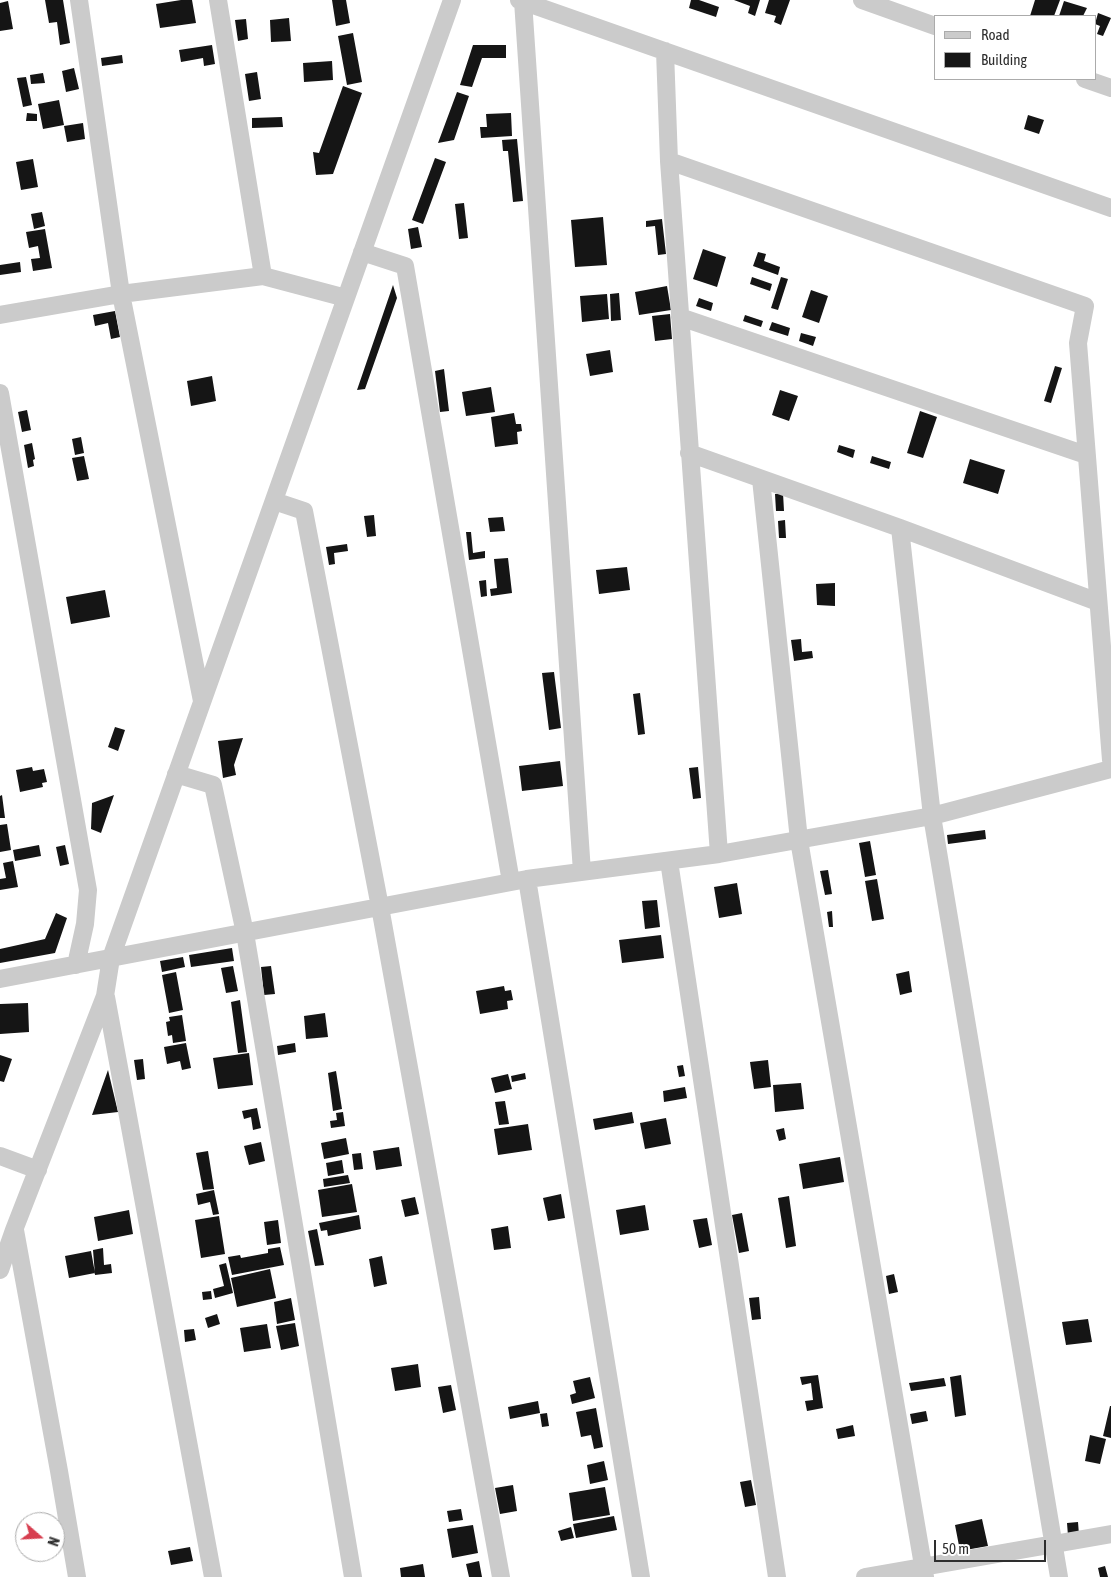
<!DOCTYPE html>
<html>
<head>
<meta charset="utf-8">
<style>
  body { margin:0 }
  #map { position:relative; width:1111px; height:1577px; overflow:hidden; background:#fff; font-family:"Asap Condensed",sans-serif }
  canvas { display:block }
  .legend { position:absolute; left:934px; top:15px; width:162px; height:65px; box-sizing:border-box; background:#fff; border:1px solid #ababab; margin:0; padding:6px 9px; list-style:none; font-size:15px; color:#2e2e2e }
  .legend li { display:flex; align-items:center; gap:10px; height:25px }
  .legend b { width:25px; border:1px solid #ababab }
  .north { position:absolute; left:15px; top:1512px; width:50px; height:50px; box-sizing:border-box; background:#fff; border:1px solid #ababab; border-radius:50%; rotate:109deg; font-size:14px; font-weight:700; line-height:20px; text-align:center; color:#2e2e2e }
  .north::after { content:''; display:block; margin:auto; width:18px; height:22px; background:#d73e4f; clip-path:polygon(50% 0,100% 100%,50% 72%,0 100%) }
  .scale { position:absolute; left:934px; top:1540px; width:112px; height:22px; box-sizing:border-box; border:2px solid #2e2e2e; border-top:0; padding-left:6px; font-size:15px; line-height:18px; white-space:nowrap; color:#2e2e2e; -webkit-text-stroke:4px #fff; paint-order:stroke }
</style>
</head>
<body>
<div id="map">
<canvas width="1111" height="1577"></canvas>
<ul class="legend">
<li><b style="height:6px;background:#cbcbcb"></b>Road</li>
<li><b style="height:14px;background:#151515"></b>Building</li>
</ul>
<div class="north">N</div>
<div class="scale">50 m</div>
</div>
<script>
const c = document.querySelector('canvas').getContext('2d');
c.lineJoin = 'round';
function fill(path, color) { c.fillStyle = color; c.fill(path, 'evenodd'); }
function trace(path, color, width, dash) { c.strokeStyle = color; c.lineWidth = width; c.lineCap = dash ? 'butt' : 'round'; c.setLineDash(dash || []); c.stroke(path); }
fill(new Path2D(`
  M45 0H63L70 43 60 45 57 22 49 23Z
  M181 0H192L196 23 160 28 156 4Z
  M332 0H346L350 23 336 26Z
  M691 0H699L719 7 716 17 689 8Z
  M734 0H760L755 16 748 13 750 6Z
  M769 0H790L781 25 774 22 776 16 765 13Z
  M1035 0H1060L1054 16H1030Z
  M8 1 13 29 0 31V3Z
  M1064 1 1087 8 1083 16H1059Z
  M1098 13 1111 18 1103 36 1097 34 1100 26 1095 24Z
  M289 18 291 41 271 42 270 20Z
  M246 19 248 39 238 41 235 20Z
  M353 33 362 82 347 85 338 36Z
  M212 45 215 64 204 66 203 58 181 62 179 50Z
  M473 45H506V58H482L472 87 460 85Z
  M122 55 123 63 102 66 101 58Z
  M332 61 333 80 304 82 303 63Z
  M74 68 79 89 66 92 62 71Z
  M257 72 261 99 249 101 245 74Z
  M43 73 45 83 31 84 30 75Z
  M26 77 32 105 23 107 17 78Z
  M343 86 362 93 333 174 316 175 313 152 319 153Z
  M457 92 469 96 454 140 438 143Z
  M59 100 64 125 43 129 38 104Z
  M27 113 37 114V121H26Z
  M511 113 512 136 481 138 480 127H487L486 114Z
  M1028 115 1044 120 1039 134 1024 129Z
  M282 117 283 127 252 128V118Z
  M83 123 85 139 67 142 64 126Z
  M517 139 523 201 513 202 508 151H503L502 140Z
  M435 158 446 162 423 224 412 220Z
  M33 159 38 187 21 190 16 162Z
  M464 203 468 238 459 239 455 204Z
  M42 212 45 226 34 229 31 214Z
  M603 217 607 265 575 267 571 220Z
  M662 219 666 254 658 255 655 226 646 227V221Z
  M418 227 422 247 411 249 408 229Z
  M45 229 52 268 33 271 31 259 40 258 38 246 29 248 26 232Z
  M703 249 726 257 717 287 693 279Z
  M758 252 766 254 764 261 780 267 778 275 753 266Z
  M20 262 21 272 0 275V265Z
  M752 277 772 284 770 291 750 284Z
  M781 277 788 279 778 310 771 308Z
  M393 285 397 298 365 389 357 390Z
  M667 286 671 310 639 315 635 292Z
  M811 290 828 296 819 323 802 317Z
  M619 293 621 320 611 321 610 294Z
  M607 294 609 319 582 322 580 296Z
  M699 298 713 303 711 311 696 306Z
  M115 311 120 337 111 339 108 323 95 326 93 315Z
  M670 314 672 339 655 341 652 316Z
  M745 315 763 321 761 327 743 321Z
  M772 322 790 328 788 336 769 330Z
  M801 333 816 337 813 346 799 341Z
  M610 350 613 372 590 376 586 354Z
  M1055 366 1062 368 1051 403 1044 401Z
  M444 369 449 411 440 412 435 371Z
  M212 376 216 401 191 406 187 381Z
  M491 387 495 412 466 416 462 392Z
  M780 390 798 396 789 421 772 415Z
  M27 410 31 430 22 432 18 412Z
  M920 411 937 417 923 458 907 453Z
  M514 413 516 424H521L522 431 517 432 518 444 495 447 491 417Z
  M81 437 84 453 75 455 72 439Z
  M32 443 35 459 33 460 34 466 28 468 24 445Z
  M839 445 855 450 853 458 837 452Z
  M84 456 89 479 77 481 72 458Z
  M872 456 891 462 889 469 870 463Z
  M970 459 1005 470 998 494 963 483Z
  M783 493 784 511H776L775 494Z
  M374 515 376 536 367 537 364 516Z
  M503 517 505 531 490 532 488 518Z
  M785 520 786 538H779L778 521Z
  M466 532H471L473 553 485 551V558L469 560Z
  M347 544 348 551 334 553 335 564 329 565 326 547Z
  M508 558 512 593 491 596 490 589 497 588 494 559Z
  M627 567 630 590 599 594 596 570Z
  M486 580 487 596 481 597 479 581Z
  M835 583V606L817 605 816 584Z
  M105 590 110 617 71 624 66 597Z
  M801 639 802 652 812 651 813 658 794 661 791 640Z
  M554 672 561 728 549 730 542 673Z
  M640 693 645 734 638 735 633 694Z
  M115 727 125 730 118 751 108 747Z
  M243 738 234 765 236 775 223 778 218 741Z
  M560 761 563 786 522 791 519 766Z
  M32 767 33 771 44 769 47 782 42 783 43 787 20 792 16 770Z
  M698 767 701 798 693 799 689 768Z
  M2 795 5 818H0V796Z
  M114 795 101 833 91 829 92 803Z
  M7 824 11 850 0 852V825Z
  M985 830 986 839 948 844 947 835Z
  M870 841 876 875 865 877 859 843Z
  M39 845 41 856 15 861 13 850Z
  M65 845 69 864 60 866 56 847Z
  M13 861 18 887 0 890V879L6 878 3 863Z
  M828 870 832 894 825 895 820 871Z
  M877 879 884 919 872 921 865 881Z
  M737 883 742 914 719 918 714 887Z
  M657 900 660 927 645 929 642 901Z
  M832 911 833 927H829L827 912Z
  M56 913 67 918 55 953 0 963V949L45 939Z
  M661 935 664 958 622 963 619 940Z
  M232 948 234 961 191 967 189 955Z
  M183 957 185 967 162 972 160 961Z
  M233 966 238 991 226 993 221 968Z
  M271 966 275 994 264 995 261 967Z
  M909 971 912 992 900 995 896 974Z
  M176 972 183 1010 169 1013 162 975Z
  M504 986 505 991 511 990 513 1000 507 1001 508 1009 480 1014 476 991Z
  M240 1000 247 1052 238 1053 231 1002Z
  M28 1003 29 1032 0 1034V1004Z
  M325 1013 328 1037 306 1039 304 1016Z
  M182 1015 186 1041 173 1043 172 1035 168 1036 166 1022 170 1021 169 1017Z
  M186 1043 191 1068 182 1070 180 1061 167 1064 164 1047Z
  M295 1043 296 1052 278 1055 277 1046Z
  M249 1053 253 1085 218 1089 213 1058Z
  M0 1055 12 1059 4 1082 0 1081Z
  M143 1059 145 1079 137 1080 134 1060Z
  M768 1060 771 1087 754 1089 750 1062Z
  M683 1065 685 1076 679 1077 677 1066Z
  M108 1070 118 1112 92 1115Z
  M336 1071 342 1109 333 1111 328 1073Z
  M525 1073 526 1079 512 1082 511 1076Z
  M508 1074 512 1089 495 1093 491 1078Z
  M801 1083 804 1109 775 1112 773 1085Z
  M685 1087 687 1098 664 1102 663 1091Z
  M505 1101 509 1124 499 1125 495 1102Z
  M257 1108 261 1128 253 1130 251 1117 244 1119 242 1111Z
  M343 1112 345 1126 331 1128 330 1121 337 1120 336 1113Z
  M632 1112 634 1123 595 1130 593 1119Z
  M666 1118 671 1144 645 1149 640 1123Z
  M528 1124 532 1150 498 1155 494 1129Z
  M784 1128 786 1139 779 1141 776 1130Z
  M346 1138 349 1154 324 1159 321 1143Z
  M261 1142 265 1161 249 1165 244 1146Z
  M399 1147 402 1166 376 1170 373 1151Z
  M208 1151 214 1189 203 1190 196 1153Z
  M361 1153 363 1169 354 1170 352 1154Z
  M840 1157 844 1182 803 1189 799 1164Z
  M342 1160 344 1173 328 1176 326 1163Z
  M348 1175 350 1183 324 1187 323 1179Z
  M352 1184 357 1212 322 1217 318 1190Z
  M214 1190 219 1214 213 1215 210 1202 198 1205 196 1194Z
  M561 1194 565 1218 548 1221 543 1198Z
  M789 1196 796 1246 786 1248 778 1198Z
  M415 1197 419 1214 405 1217 401 1200Z
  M645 1205 649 1230 620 1235 616 1210Z
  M129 1210 133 1234 98 1241 94 1217Z
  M742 1213 749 1251 739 1253 732 1215Z
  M359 1215 361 1229 328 1236 327 1230 321 1231 319 1223Z
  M219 1216 225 1254 201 1258 195 1220Z
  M707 1218 712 1245 699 1248 693 1220Z
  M278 1220 281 1243 267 1245 264 1222Z
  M508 1226 511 1248 494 1250 491 1229Z
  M317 1229 324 1265 315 1266 308 1231Z
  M280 1247 284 1265 232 1275 228 1257 240 1255 241 1258 268 1253V1249Z
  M103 1248 104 1265 111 1264 112 1273 95 1275 93 1250Z
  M91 1251 95 1273 69 1278 65 1256Z
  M382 1256 387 1284 374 1287 369 1259Z
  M226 1263 233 1293 215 1298 213 1289 224 1286 219 1265Z
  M270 1269 276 1298 237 1307 231 1278Z
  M894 1274 898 1292 889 1294 886 1276Z
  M211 1291 212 1299 203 1300 202 1292Z
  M759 1297 761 1319 752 1320 749 1298Z
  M291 1298 295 1320 277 1324 274 1302Z
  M217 1314 220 1324 208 1328 205 1318Z
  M1088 1319 1092 1342 1066 1345 1062 1322Z
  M295 1323 299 1346 281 1350 276 1326Z
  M267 1324 271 1348 244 1352 240 1328Z
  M194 1329 196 1340 185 1342 184 1330Z
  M418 1364 421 1387 395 1391 391 1368Z
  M818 1375 823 1408 807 1411 805 1401 813 1400 811 1383 802 1385 800 1377Z
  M961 1375 966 1415 955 1417 950 1377Z
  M590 1377 595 1398 572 1404 570 1395 576 1393 573 1381Z
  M944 1378 946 1386 911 1391 909 1383Z
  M451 1385 456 1410 443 1413 438 1387Z
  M538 1401 540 1413 510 1419 508 1407Z
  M1110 1406H1111V1438L1103 1436Z
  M596 1408 603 1447 594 1449 591 1435 581 1437 576 1412Z
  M926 1411 928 1421 912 1424 910 1414Z
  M547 1413 549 1426 542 1427 540 1414Z
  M853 1425 855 1436 838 1439 836 1429Z
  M1090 1435 1106 1439 1100 1464 1085 1461Z
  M604 1461 608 1480 590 1484 587 1465Z
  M751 1480 756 1505 745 1507 740 1482Z
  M513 1485 517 1511 500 1514 495 1488Z
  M605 1487 610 1515 573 1521 569 1493Z
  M461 1509 463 1520 449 1522 447 1511Z
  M614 1516 617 1530 576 1538 573 1524Z
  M982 1519 988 1546 960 1551 955 1525Z
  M1078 1522 1079 1535 1068 1536 1067 1523Z
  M473 1525 478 1553 452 1558 447 1529Z
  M571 1527 574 1538 561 1541 558 1531Z
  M190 1547 193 1561 171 1565 168 1551Z
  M479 1561 482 1577H469L466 1564Z
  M423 1564 425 1577H401L400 1568Z
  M1105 1566 1108 1577H1100L1098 1568Z`), '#151515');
trace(new Path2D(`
  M79 0 121 294 202 701
  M218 0 263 276
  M519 0 1111 208
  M862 0 935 26
  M523 1 582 872
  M665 51 669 161 719 854
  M1085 79 1111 88
  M669 161 1085 306 1078 343 1111 760
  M362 252 405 266 511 882
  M0 315 121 294 263 276 346 298
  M680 317 1086 455
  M0 393 88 890 85 924 76 965
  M689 453 900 528 1098 602
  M761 479 799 840 925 1577
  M274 501 304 511 380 907 501 1577
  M900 528 932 816 1059 1577
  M176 774 213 785 245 933 353 1577
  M669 861 777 1577
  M527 879 641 1577
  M0 979 527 879 719 854 932 816 1111 769
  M106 997 213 1577
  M0 1156 38 1170
  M15 1230 59 1471 77 1577
  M0 1270 14 1230 105 996 111 958 452 0
  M865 1577 1111 1534`), '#cbcbcb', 18);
</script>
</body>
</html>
